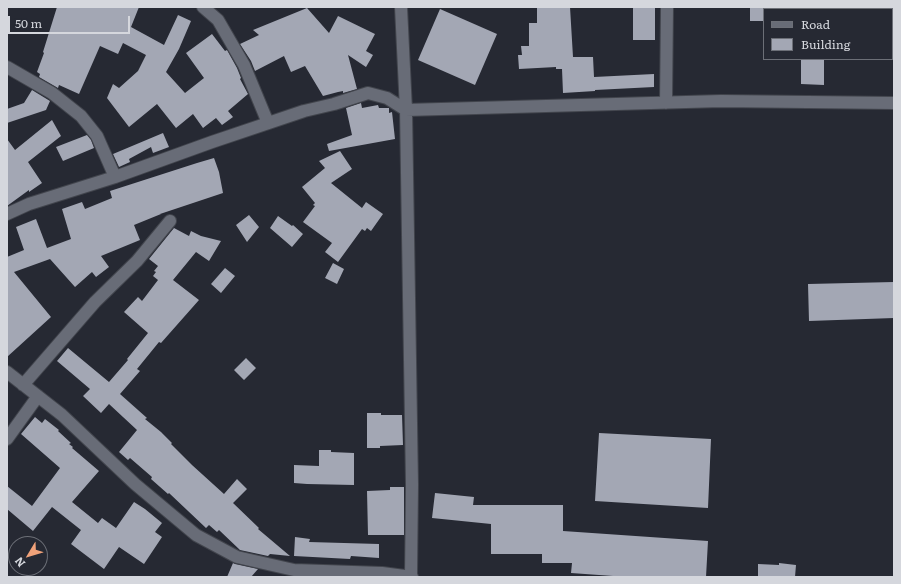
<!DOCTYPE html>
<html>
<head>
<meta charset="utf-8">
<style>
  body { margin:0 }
  #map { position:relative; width:901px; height:584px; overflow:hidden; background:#262933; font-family:Literata,serif }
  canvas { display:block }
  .frame { position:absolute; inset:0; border:8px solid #d5d7dd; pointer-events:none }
  .legend { position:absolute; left:763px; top:8px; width:130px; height:52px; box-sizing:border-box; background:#262933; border:1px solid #6c6f77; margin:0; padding:5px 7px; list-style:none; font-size:12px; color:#d5d7dd }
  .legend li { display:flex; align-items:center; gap:8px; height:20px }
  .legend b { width:20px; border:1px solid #6c6f77 }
  .north { position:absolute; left:8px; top:536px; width:40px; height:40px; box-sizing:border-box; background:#262933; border:1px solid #6c6f77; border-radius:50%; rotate:232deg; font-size:11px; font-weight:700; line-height:16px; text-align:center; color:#d5d7dd }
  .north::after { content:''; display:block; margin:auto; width:14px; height:18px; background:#f0a27a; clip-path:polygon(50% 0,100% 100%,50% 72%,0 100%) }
  .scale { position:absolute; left:8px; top:16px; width:122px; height:18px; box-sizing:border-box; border:2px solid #d5d7dd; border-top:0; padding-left:5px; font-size:12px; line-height:14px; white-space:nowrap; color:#d5d7dd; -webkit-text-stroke:3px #262933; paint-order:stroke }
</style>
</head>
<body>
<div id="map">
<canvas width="901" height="584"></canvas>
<div class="frame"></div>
<ul class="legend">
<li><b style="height:5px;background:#686c77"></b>Road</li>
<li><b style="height:11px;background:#a3a7b4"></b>Building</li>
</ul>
<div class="north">N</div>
<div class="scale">50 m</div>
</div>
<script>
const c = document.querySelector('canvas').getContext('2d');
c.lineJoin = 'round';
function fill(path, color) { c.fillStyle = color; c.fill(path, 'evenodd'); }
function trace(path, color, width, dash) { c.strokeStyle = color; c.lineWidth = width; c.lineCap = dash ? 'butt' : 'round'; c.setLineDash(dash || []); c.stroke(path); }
fill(new Path2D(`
  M57 7H139L131 27 164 45 178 15 191 21 179 49 166 72 185 93 204 78 186 53 212 34 225 51 227 50 237 68 241 78 240 79 248 94 228 111 233 117 222 125 216 118 203 128 193 114 176 128 157 104 129 127 107 98 113 84 119 88 138 71 146 55 123 43 118 54 100 46 79 94 59 85 58 88 39 77 40 74 37 72 44 53 43 52Z
  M537 7H570L573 57H593L594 77 654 74V87L595 90V91L563 93 562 69H556V67L519 69 518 55H522L521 46H529V23H537Z
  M633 7H655V40H633Z
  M750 7H764V21H750Z
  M307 8 329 33 338 16 375 34 366 51 373 55 366 67 348 55 357 89 343 93V91L338 92 323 96 305 66 291 72 284 56 255 71 251 61 240 44 259 35 253 30Z
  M440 9 497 34 475 85 418 60Z
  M801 59H824V85L801 84Z
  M32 90 50 101 46 110 7 123V109L24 103Z
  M361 103 362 108 378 105 379 108H389V113L392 112 395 139 329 151 327 144 352 135 346 108Z
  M52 120 61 136 28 162 42 183 29 192V190L7 206V139L15 150Z
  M163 133 169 147 153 153 151 147 129 159 130 162 119 167 113 154Z
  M87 135 91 140 94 148 63 161 56 147Z
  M340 151 352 169 331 183 362 208 366 202 383 214 371 231 367 228 365 231 362 229 338 262 325 252 332 243 303 222 315 206 313 205 315 203 302 187 325 168 319 161Z
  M214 158 219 172 223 193 160 214H161L134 225 140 240 101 256 109 267 96 277 92 272 75 287 50 259 14 272 51 317 7 357V257L24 250 16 227 36 219 47 248 71 239 62 209 82 202 85 209 112 198 110 191 197 163Z
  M249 215 259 227 247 242 236 225Z
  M278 216 292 226 293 225 303 234 292 247 270 228Z
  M174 228 189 236 191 231 201 236 221 241 209 261 196 252 173 280 199 300 161 343 159 342 137 369 140 371 120 394 147 418 145 419 161 432 172 443 171 444 192 465 224 494 237 479 247 489 233 503 259 528 258 529 290 556 270 554 268 556 240 550 219 530 217 532 209 525 206 528 169 493 168 494 151 479 152 477 130 458 128 460 119 452 137 430 109 404 101 413 83 396 90 389 57 361 68 348 109 382 128 360 127 359 148 333 124 312 138 297 142 301 158 280 153 276 156 272 154 271 158 266 149 259Z
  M333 263 344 269 337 284 325 278Z
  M225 268 235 276 221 293 211 284Z
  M894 282V318L809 321 808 284Z
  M246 358 256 368 244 380 234 370Z
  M367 413H381V415H402L403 445 380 446V448H367Z
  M35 417 42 423 45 419 59 430 58 431 71 443 69 444 73 447 72 448 99 471 72 502 98 523 102 518 116 528 134 502 145 509 162 523 155 532 162 537 144 564 119 547 104 569 71 544 81 530 52 507 33 531 7 509V486L32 506 60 468 21 434Z
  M599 433 711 439 708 508 595 501Z
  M319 450H331V452L354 453V485L307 484 294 483V465L319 466Z
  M390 487H404V535H368L367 491 390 490Z
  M435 493 474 497 473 505H563V531L708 541 706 577H627L571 573 572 563H542V554H491V524L432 518Z
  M295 537 310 539 309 542 379 544V558L351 556 350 559 294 556Z
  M233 563 235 564 258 569 251 577H227Z
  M779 563 796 565 795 577H758V564L779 565Z`), '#a3a7b4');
const street = new Path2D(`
  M203 7 218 20 244 65 268 123
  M401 7 406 110 412 485 411 576
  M7 67 52 93 81 116 97 136 115 177
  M666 103 667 7
  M7 214 29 204 115 177 212 142 304 111 334 104 368 93 387 98 406 110 721 101 894 103
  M7 372 62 415 135 484 196 535 237 557 294 570 382 573 412 577
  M23 385 95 302 137 261 170 221
  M7 439 38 396`);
trace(street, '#42454d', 14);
trace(street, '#686c77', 12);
</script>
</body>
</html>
